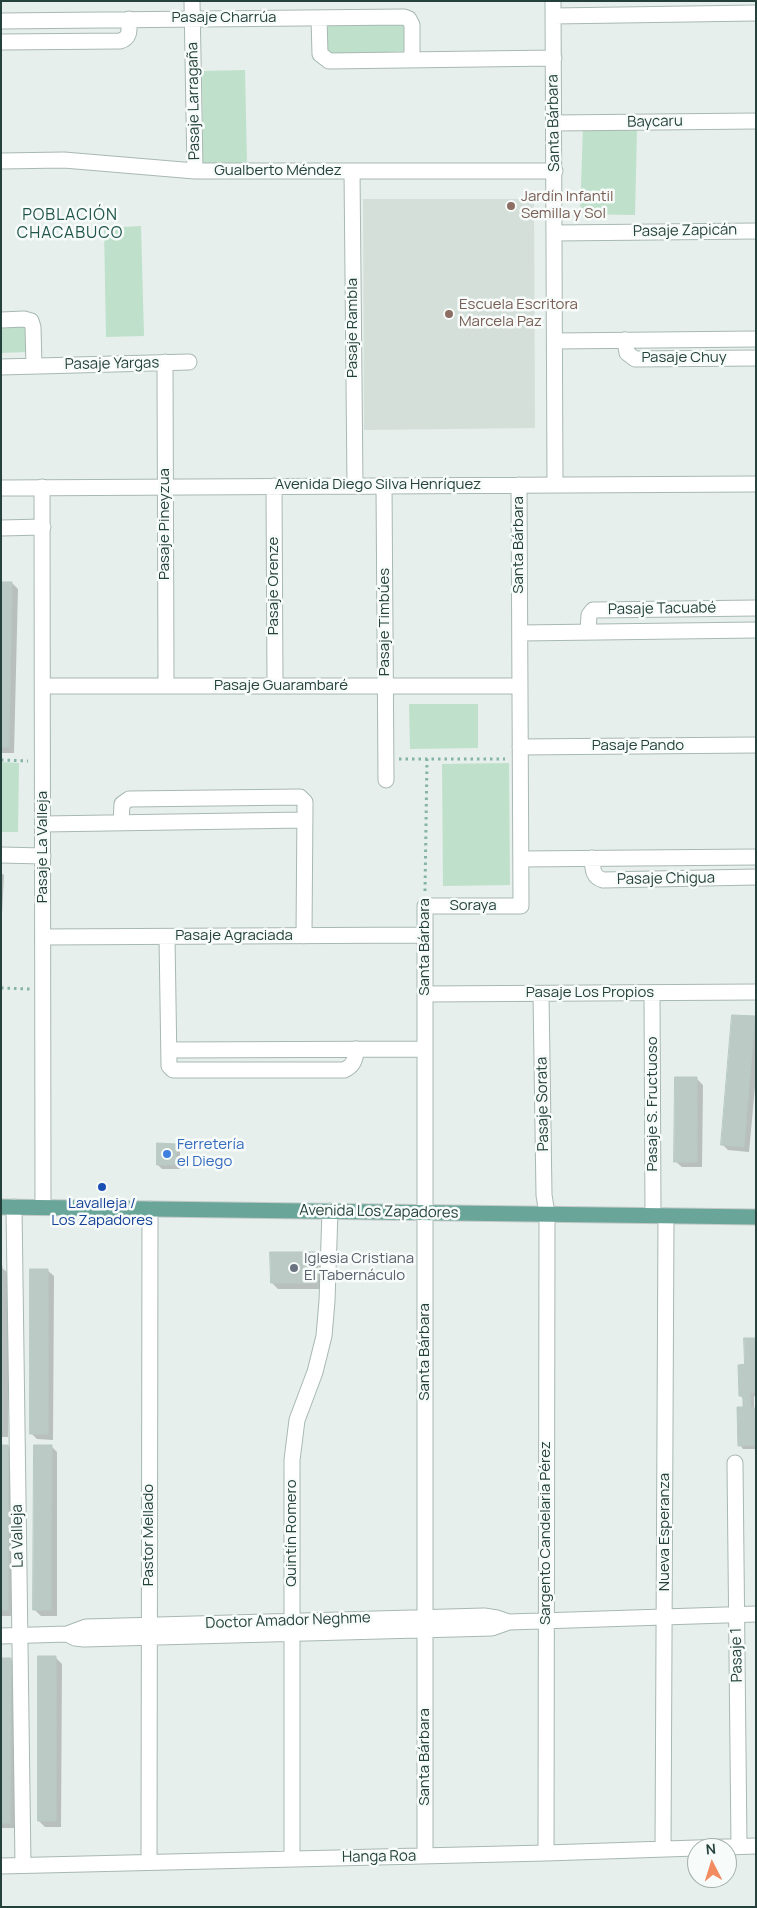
<!DOCTYPE html>
<html>
<head>
<meta charset="utf-8">
<style>
  body { margin:0 }
  #map { position:relative; width:757px; height:1908px; overflow:hidden; background:#e6efeb; font-family:Manrope,sans-serif }
  canvas { display:block }
  .frame { position:absolute; inset:0; border:2px solid #24423b; pointer-events:none }
  .north { position:absolute; left:687px; top:1838px; width:50px; height:50px; box-sizing:border-box; background:#f7fbf9; border:1px solid #a3b1ad; border-radius:50%; rotate:355deg; font-size:14px; font-weight:700; line-height:20px; text-align:center; color:#24423b }
  .north::after { content:''; display:block; margin:auto; width:18px; height:22px; background:#f38b60; clip-path:polygon(50% 0,100% 100%,50% 72%,0 100%) }
</style>
</head>
<body>
<div id="map">
<canvas width="757" height="1908"></canvas>
<div class="frame"></div>
<div class="north">N</div>
</div>
<script>
const c = document.querySelector('canvas').getContext('2d');
c.lineJoin = 'round';
function fill(path, color) { c.fillStyle = color; c.fill(path, 'evenodd'); }
function trace(path, color, width, dash) { c.strokeStyle = color; c.lineWidth = width; c.lineCap = dash ? 'butt' : 'round'; c.setLineDash(dash || []); c.stroke(path); }
function write(font, color, halo, rows, align = 'center') {
  c.font = font + ' Manrope,sans-serif'; c.lineWidth = 5; c.setLineDash([]); c.textBaseline = 'middle'; c.strokeStyle = halo; c.fillStyle = color; for (const [text, x, y, turn = 0] of rows) {
    c.save(); c.translate(x, y); c.rotate((+turn || 0) * Math.PI / 180); c.textAlign = isNaN(turn) ? turn : align; if (halo) c.strokeText(text, 0, 0); c.fillText(text, 0, 0); c.restore();
  }
}
fill(new Path2D(`
  M363 199H534L535 428 364 430Z`), '#d4dfda');
fill(new Path2D(`
  M404 22 405 53 331 57 326 51V28L331 23Z
  M245 70 247 164 203 165 202 71Z
  M583 127 637 129 635 215 580 214Z
  M141 226 144 336 106 337 104 228Z
  M1 327H26V352L1 353Z
  M409 704H478V748L410 749Z
  M1 762 19 763 18 832H1Z
  M509 763 510 885 443 886 442 764Z`), '#bfe0ca');
fill(new Path2D(`
  M1 583H12L18 589 14 753H1Z
  M1 873 4 875 1 934Z
  M754 1018 756 1019V1076L749 1152 728 1150 722 1144Z
  M697 1079 703 1085 702 1167H682L675 1161Z
  M176 1145 180 1149V1169H162L158 1165Z
  M316 1253 322 1259 323 1289H278L272 1283Z
  M1 1267 8 1273V1437H1Z
  M47 1270 54 1276 53 1440 37 1439 31 1433Z
  M745 1339H756V1396H754V1409H756V1449H743L740 1445 744 1408V1400L740 1395 746 1366Z
  M1 1446H8L14 1452V1616H1Z
  M51 1446 57 1452V1616H41L35 1610Z
  M55 1657 62 1664 61 1827H45L39 1821Z
  M1 1659H10L16 1665V1828H1Z`), '#0003');
const building = new Path2D(`
  M1 582H12L9 747H1Z
  M732 1015 755 1016 744 1147 721 1145Z
  M675 1077H697V1162H674Z
  M157 1143 176 1144V1165H157Z
  M270 1252H317V1283H271Z
  M1 1266H2V1431H1Z
  M30 1269H48V1434H30Z
  M744 1338H756V1392L750 1393 751 1408H756V1445L738 1446 737 1407H743V1396H739L738 1365 755 1363 745 1364Z
  M1 1445H8V1610H1Z
  M34 1445H52L51 1610H33Z
  M38 1656H56V1821H38Z
  M1 1658H11L10 1823H1Z`);
fill(building, '#bbcac5');
trace(building, '#b8c9c3', 1);
const minor = new Path2D(`
  M192 1 195 171
  M553 1 555 485
  M553 16 756 13
  M319 18 320 54 329 61 554 58
  M1 21 404 17 409 19 412 25V60
  M1 42 120 41C131 38 129 29 129 19
  M554 123 756 121
  M1 161 64 160 195 171H555
  M352 171 355 486
  M555 233 756 231
  M1 320 24 319 31 321 33 327 34 366
  M625 340 627 353 635 359 756 358
  M555 341 756 339
  M165 362 166 686
  M1 367 189 362
  M384 485 386 780
  M274 486 275 686
  M42 487 43 1207
  M1 488 756 484
  M1 528 43 527
  M588 632 589 615 593 610H597L756 608
  M520 633 756 630
  M43 686H520
  M520 747 756 745
  M121 823 122 804 129 799 300 797 305 802V805L304 936
  M43 824 305 820
  M1 855 43 856
  M592 858C593 868 592 877 603 880L756 877
  M521 859 756 857
  M43 937 425 935
  M167 937 169 1066 173 1070H344C354 1066 356 1058 356 1049
  M652 993 653 1215
  M425 994 756 992
  M541 994 544 1195 547 1214 546 1853
  M169 1050 425 1049
  M14 1207 23 1865
  M735 1463 739 1846
  M67 1634 75 1638 84 1639 492 1628 509 1622
  M1 1636 67 1634 86 1627 484 1616 497 1618 509 1622 756 1614
  M663 1849 666 1216
  M425 1856V906H521L519 485
  M292 1859V1460L297 1420 315 1372 324 1336 327 1301 330 1211
  M149 1862 150 1209
  M1 1866 546 1853 756 1846`);
const major = new Path2D(`
  M1 1207 756 1217`);
trace(minor, '#a8b8b3', 17);
trace(major, '#c2cac8', 17);
trace(new Path2D(`
  M399 759H505
  M1 760 28 761
  M425 891 427 759
  M1 988 30 989`), '#86b3a7', 3, [2.5, 4]);
trace(minor, '#fff', 15);
trace(major, '#6aa599', 15);
for (const [x, y, r, color] of [
  [511,206,5,"#8d6e63"],
  [449,314,5,"#8d6e63"],
  [167,1154,5,"#3f7fe0"],
  [102,1187,5,"#1a4fb4"],
  [294,1268,5,"#6b7280"]
]) { const dot = new Path2D(); dot.arc(x, y, r, 0, 2 * Math.PI); c.fillStyle = color; c.fill(dot); trace(dot, '#f7fbf9', 2); }
write('15px', '#24423b', '#f7fbf9', [
  ["Pasaje Charrúa",224,18],
  ["Pasaje Larragaña",194,101,-91],
  ["Baycaru",655,122,-1],
  ["Santa Bárbara",554,123,-91],
  ["Gualberto Méndez",278,171],
  ["Pasaje Zapicán",685,231,-1],
  ["Pasaje Rambla",353,328,-90],
  ["Pasaje Chuy",684,358],
  ["Pasaje Yargas",112,364,-1],
  ["Avenida Diego Silva Henríquez",378,485],
  ["Pasaje Pineyzua",165,524,-90],
  ["Santa Bárbara",519,545,-90],
  ["Pasaje Orenze",274,586,-90],
  ["Pasaje Tacuabé",662,609,-1],
  ["Pasaje Timbúes",385,622,-90],
  ["Pasaje Guarambaré",281,686],
  ["Pasaje Pando",638,746],
  ["Pasaje La Valleja",43,847,-90],
  ["Pasaje Chigua",666,879,-1],
  ["Soraya",473,906],
  ["Pasaje Agraciada",234,936],
  ["Santa Bárbara",425,947,-90],
  ["Pasaje Los Propios",590,993],
  ["Pasaje Sorata",543,1104,-91],
  ["Pasaje S. Fructuoso",653,1104,-90],
  ["Avenida Los Zapadores",379,1212,1],
  ["Santa Bárbara",425,1352,-90],
  ["Nueva Esperanza",665,1532,-90],
  ["Quintín Romero",292,1533,-90],
  ["Sargento Candelaria Pérez",546,1533,-90],
  ["Pastor Mellado",149,1535,-90],
  ["La Valleja",18,1536,-91],
  ["Doctor Amador Neghme",288,1621,-2],
  ["Pasaje 1",737,1655,-91],
  ["Santa Bárbara",425,1757,-90],
  ["Hanga Roa",379,1857,-1]
]);
write('15px', '#785e54', '#f7fbf9', [
  ["Jardín Infantil",521,197],
  ["Semilla y Sol",521,214],
  ["Escuela Escritora",459,305],
  ["Marcela Paz",459,322]
], 'left');
write('15px', '#366cbe', '#f7fbf9', [
  ["Ferretería",177,1145],
  ["el Diego",177,1162]
], 'left');
write('15px', '#164399', '#f7fbf9', [
  ["Lavalleja /",102,1204],
  ["Los Zapadores",102,1221]
]);
write('15px', '#5b616d', '#f7fbf9', [
  ["Iglesia Cristiana",304,1259],
  ["El Tabernáculo",304,1276]
], 'left');
c.letterSpacing = '1px';
write('16px', '#1f554a', '#f7fbf9', [
  ["POBLACIÓN",70,216],
  ["CHACABUCO",70,234]
]);
c.letterSpacing = '0px';
</script>
</body>
</html>
